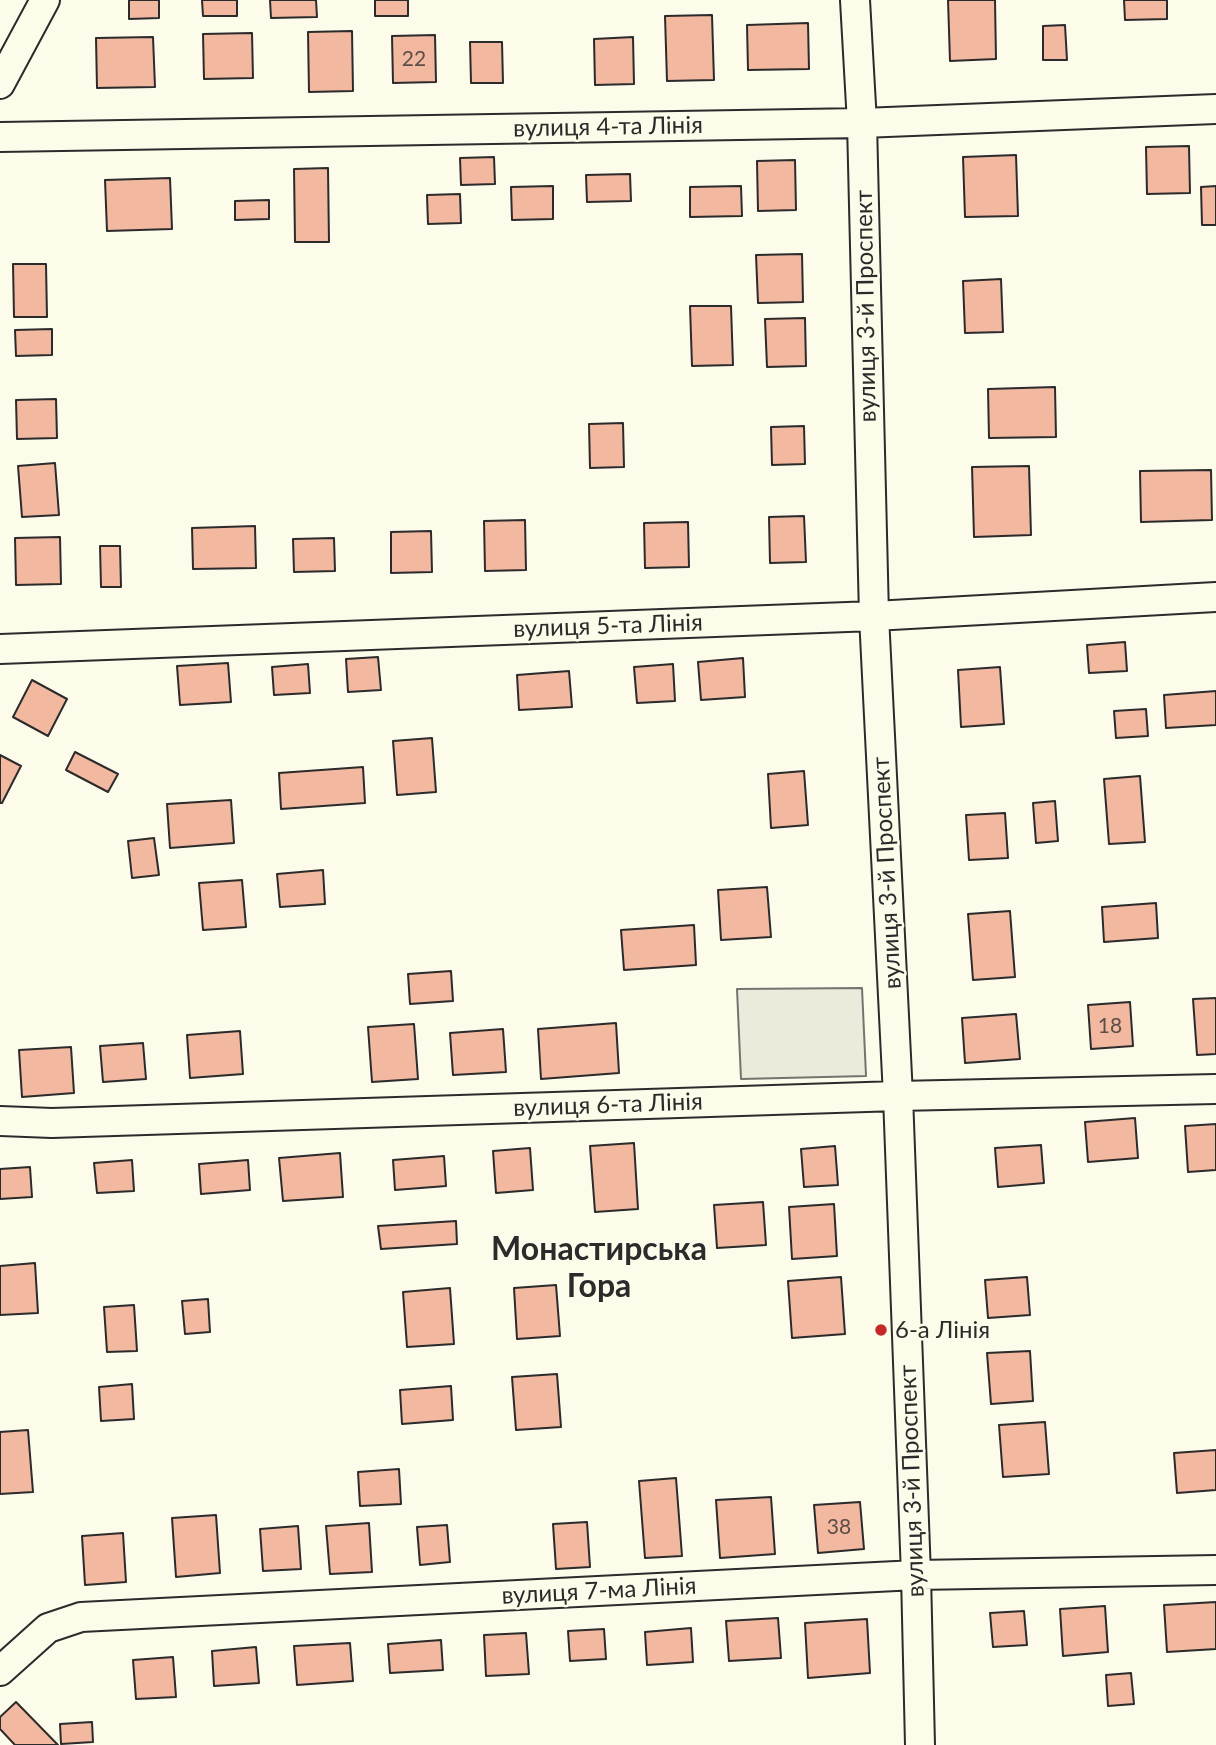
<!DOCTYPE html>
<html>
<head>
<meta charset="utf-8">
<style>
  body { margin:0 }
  canvas { display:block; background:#fdfbea }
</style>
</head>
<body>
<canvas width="1216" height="1745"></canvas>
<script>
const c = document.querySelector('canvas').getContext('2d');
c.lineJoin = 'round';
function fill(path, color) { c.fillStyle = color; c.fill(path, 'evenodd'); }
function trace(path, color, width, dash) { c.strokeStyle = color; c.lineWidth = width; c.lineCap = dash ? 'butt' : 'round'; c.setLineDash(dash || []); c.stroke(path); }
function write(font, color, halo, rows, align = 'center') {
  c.font = font + ' Lato,sans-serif'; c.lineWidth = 5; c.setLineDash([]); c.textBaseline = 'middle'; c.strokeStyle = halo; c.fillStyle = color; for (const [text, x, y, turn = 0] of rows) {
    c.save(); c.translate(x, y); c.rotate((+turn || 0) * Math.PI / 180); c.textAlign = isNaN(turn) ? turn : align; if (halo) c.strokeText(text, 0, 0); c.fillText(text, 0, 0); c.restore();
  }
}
const green = new Path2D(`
  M862 988 866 1076 741 1079 737 989Z`);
fill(green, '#ecebdb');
trace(green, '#74746e', 2);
const building = new Path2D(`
  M129 0H159V18L129 19Z
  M202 0H237V16H203Z
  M270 0H316L317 17 271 18Z
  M375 0H408V16H375Z
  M948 0H995L996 59 950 61Z
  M1124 0H1167V19L1125 20Z
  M712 15 714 80 667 81 665 16Z
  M808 23 809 69 748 70 747 25Z
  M1065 25 1067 60H1043V26Z
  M352 31 353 91 309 92 308 32Z
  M252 33 253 78 204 79 203 34Z
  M435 35 436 82 393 83 392 36Z
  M153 37 155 87 97 88 96 38Z
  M633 37 634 84 595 85 594 39Z
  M470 42H502L503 83H471Z
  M1189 146 1190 193 1147 194 1146 147Z
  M1016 155 1018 216 965 217 963 157Z
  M494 157 495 184 461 185 460 158Z
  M795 160 796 210 758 211 757 161Z
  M328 168 329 242H295L294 169Z
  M630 174 631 201 587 202 586 175Z
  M170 178 172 229 107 231 105 180Z
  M553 186V219L512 220 511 187Z
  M741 186 742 216 690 217V187Z
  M1216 186V225H1202L1201 187Z
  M460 194 461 223 428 224 427 195Z
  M269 200V219L235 220V201Z
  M802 254 803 302 758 303 756 255Z
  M13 264H46L47 317H14Z
  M1001 279 1003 332 965 333 963 281Z
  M690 306H731L733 365 692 366Z
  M805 318 806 366 767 367 765 319Z
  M52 329V355L16 356 15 330Z
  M1055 387 1056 437 989 438 988 389Z
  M56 399 57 438 17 439 16 400Z
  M623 423 624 467 590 468 589 424Z
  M804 426 805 464 772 465 771 427Z
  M55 463 59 515 22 517 18 466Z
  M1029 466 1031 535 974 537 972 467Z
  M1211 470 1212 520 1141 522 1140 471Z
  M804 516 806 562 770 563 769 517Z
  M525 520 526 570 485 571 484 521Z
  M688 522 689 567 645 568 644 523Z
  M255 526 256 568 193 569 192 528Z
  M431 531 432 572 391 573V532Z
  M60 537 61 584 16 585 15 538Z
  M334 538 335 571 294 572 293 539Z
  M100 546H120L121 587H101Z
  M1125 642 1127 671 1089 673 1087 645Z
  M378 657 381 690 348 692 346 659Z
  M743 658 745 697 701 700 698 662Z
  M228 663 231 702 180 705 177 666Z
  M308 664 310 693 274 695 272 667Z
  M673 664 675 701 637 703 634 667Z
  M1000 667 1004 724 961 727 958 670Z
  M569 671 572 707 519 710 517 675Z
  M32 680 67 699 48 736 13 717Z
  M1216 691V725L1166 728 1164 695Z
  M1146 709 1148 736 1116 738 1114 711Z
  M432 738 436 792 397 795 393 741Z
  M75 752 118 774 108 792 66 770Z
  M0 755 21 766 2 803H0Z
  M363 767 365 803 281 809 279 773Z
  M804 771 808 825 771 828 768 774Z
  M1140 776 1145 842 1109 844 1104 779Z
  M231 800 234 843 170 848 167 804Z
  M1055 801 1058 841 1036 843 1033 803Z
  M1005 813 1008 858 969 860 966 815Z
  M154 838 159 875 132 878 128 841Z
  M323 870 325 904 280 907 277 874Z
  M242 880 246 927 203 930 199 883Z
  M767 887 771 937 721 940 718 890Z
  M1156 903 1158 938 1104 942 1102 907Z
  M1010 911 1015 977 973 980 968 914Z
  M694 925 696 965 624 970 621 930Z
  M451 971 453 1001 410 1004 408 974Z
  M1216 998V1054L1197 1055 1193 999Z
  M1130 1002 1133 1046 1091 1049 1088 1005Z
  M1016 1014 1020 1059 965 1063 962 1018Z
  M616 1023 619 1073 541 1079 538 1029Z
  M414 1024 418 1079 372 1082 368 1027Z
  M503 1029 506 1072 453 1075 450 1033Z
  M240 1031 243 1074 190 1078 187 1035Z
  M143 1043 146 1079 103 1082 100 1046Z
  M71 1047 74 1093 22 1097 19 1050Z
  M1135 1118 1138 1158 1088 1162 1085 1122Z
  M1216 1124V1170L1188 1172 1185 1126Z
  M634 1143 638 1209 595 1212 590 1146Z
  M1041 1145 1044 1183 998 1187 995 1148Z
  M835 1146 838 1185 804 1187 801 1149Z
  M530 1148 533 1190 496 1193 493 1151Z
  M340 1153 343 1197 283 1201 279 1158Z
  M444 1156 446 1186 395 1190 393 1160Z
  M132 1160 134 1191 97 1193 94 1163Z
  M248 1160 250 1190 201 1194 199 1164Z
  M30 1167 32 1197 0 1199V1169Z
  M763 1202 766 1245 717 1248 714 1205Z
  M834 1204 837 1256 792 1259 789 1207Z
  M456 1221 457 1244 381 1249 378 1226Z
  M35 1263 38 1313 0 1315V1266Z
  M841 1277 845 1334 792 1338 788 1281Z
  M1027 1277 1030 1315 988 1318 985 1280Z
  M556 1285 560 1336 517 1339 514 1288Z
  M450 1288 454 1344 407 1347 403 1292Z
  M208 1299 210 1332 185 1334 182 1301Z
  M134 1305 137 1351 107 1352 104 1307Z
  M1030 1351 1033 1401 991 1404 987 1353Z
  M557 1374 561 1427 516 1430 512 1377Z
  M132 1384 134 1419 101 1421 99 1387Z
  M451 1386 453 1420 402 1424 400 1390Z
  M1045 1422 1049 1474 1003 1477 999 1425Z
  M28 1430 33 1492 0 1494V1432Z
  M1216 1450V1490L1177 1493 1174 1453Z
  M399 1469 401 1504 360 1506 358 1472Z
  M676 1478 682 1556 645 1558 639 1481Z
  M771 1497 775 1554 720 1558 716 1500Z
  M860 1502 864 1549 818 1553 814 1505Z
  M216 1515 220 1573 176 1577 172 1518Z
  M587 1522 590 1567 556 1569 553 1524Z
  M369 1523 372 1572 330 1574 326 1526Z
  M447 1525 450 1562 420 1565 417 1527Z
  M298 1526 301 1569 263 1571 260 1529Z
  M123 1533 126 1582 85 1585 82 1536Z
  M1216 1602V1649L1167 1652 1164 1605Z
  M1105 1606 1108 1652 1063 1656 1060 1609Z
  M1024 1611 1027 1645 993 1647 990 1613Z
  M778 1618 781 1658 729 1661 726 1621Z
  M867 1619 870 1673 808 1678 805 1623Z
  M691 1628 693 1662 647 1665 645 1632Z
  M604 1629 606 1659 570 1661 568 1631Z
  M526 1633 529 1674 486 1676 484 1635Z
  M441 1640 443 1670 390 1673 388 1644Z
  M350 1643 353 1681 297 1685 294 1646Z
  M256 1647 259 1683 214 1686 212 1651Z
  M173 1657 176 1697 136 1699 133 1660Z
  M1131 1673 1134 1704 1108 1706 1106 1675Z
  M16 1702 58 1745H15L0 1729V1717Z
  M92 1722 93 1742 61 1744 60 1724Z`);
fill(building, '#f2b8a0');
trace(building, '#2b2b2b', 2);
const street = new Path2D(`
  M855 0 862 123 874 616 898 1096 916 1575 920 1745
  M0 84 45 0
  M0 137 862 123 1216 109
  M0 649 874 616 1216 597
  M0 1121 52 1123 898 1096 1216 1089
  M0 1671 48 1628 81 1617 916 1575 1216 1570`);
trace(street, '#2b2b2b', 32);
trace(street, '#fdfbea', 28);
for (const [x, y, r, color] of [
  [881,1330,7,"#c62828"]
]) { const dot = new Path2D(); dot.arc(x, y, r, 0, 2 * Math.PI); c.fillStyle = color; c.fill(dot); trace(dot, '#fdfbea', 2.5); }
write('21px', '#5d4e48', null, [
  ["22",414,59],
  ["18",1110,1026],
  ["38",839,1527]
]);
write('24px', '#2b2b2b', '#fdfbea', [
  ["вулиця 4-та Лінія",608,127,-1],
  ["вулиця 3-й Проспект",866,306,-91],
  ["вулиця 5-та Лінія",608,626,-2],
  ["вулиця 3-й Проспект",887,873,-93],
  ["вулиця 6-та Лінія",608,1105,-2],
  ["вулиця 3-й Проспект",912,1481,-92],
  ["вулиця 7-ма Лінія",599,1591,-3]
]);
write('24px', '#2b2b2b', '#fdfbea', [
  ["6-а Лінія",895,1330]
], 'left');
write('bold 32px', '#2b2b2b', '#fdfbea', [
  ["Монастирська",599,1250],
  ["Гора",599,1287]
]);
</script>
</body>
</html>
